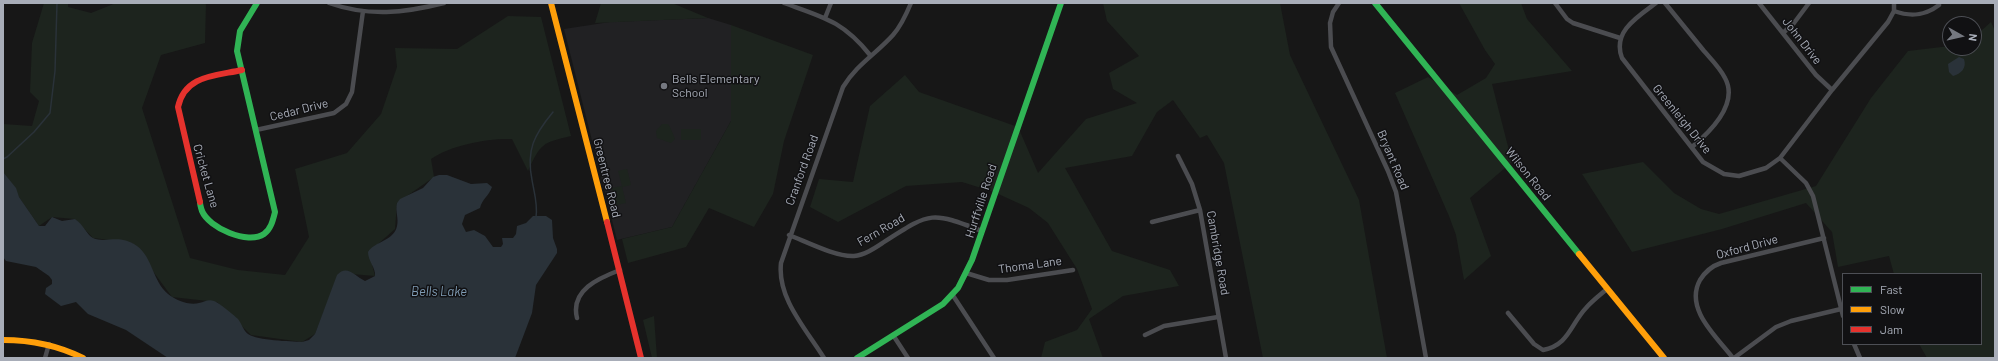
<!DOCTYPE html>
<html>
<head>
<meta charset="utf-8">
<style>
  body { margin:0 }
  #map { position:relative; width:1998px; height:361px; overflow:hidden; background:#171717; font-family:Barlow,sans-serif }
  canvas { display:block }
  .frame { position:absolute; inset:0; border:4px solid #a8adb8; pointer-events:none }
  .legend { position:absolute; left:1842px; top:273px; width:140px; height:72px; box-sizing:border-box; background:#111113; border:1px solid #4d4f55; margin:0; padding:5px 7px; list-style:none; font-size:12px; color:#a8adb8 }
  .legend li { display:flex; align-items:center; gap:8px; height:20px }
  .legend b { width:20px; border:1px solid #4d4f55 }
  .north { position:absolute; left:1942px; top:16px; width:40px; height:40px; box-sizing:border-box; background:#111113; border:1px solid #4d4f55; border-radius:50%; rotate:98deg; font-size:11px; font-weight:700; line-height:16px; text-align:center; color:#a8adb8 }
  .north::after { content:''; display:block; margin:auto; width:14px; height:18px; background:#757880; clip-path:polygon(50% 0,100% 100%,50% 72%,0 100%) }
</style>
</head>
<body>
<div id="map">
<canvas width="1998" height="361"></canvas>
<div class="frame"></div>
<ul class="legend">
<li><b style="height:5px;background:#30b455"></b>Fast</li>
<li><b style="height:5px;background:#ff9f0a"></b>Slow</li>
<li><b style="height:5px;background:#e5322d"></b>Jam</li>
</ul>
<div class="north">N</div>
</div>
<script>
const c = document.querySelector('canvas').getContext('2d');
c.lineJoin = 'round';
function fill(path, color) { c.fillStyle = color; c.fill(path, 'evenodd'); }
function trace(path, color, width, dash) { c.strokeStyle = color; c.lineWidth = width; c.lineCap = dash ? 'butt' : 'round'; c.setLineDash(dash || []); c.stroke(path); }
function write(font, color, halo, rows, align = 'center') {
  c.font = font + ' Barlow,sans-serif'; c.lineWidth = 3; c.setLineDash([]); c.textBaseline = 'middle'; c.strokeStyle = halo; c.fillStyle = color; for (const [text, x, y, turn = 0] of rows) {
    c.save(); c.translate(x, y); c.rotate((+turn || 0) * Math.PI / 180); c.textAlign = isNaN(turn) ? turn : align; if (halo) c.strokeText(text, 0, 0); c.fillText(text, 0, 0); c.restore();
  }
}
fill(new Path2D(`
  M708 18 731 25V121L672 227 617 240 564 29 610 22Z`), '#212123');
fill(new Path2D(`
  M44 3H68V7L91 13 116 3H206L205 43 161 55 142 108 190 258 238 270 285 275 309 237 295 169 347 153 381 114 397 67 395 48 457 49 508 16 541 17 571 136C542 143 541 143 528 171L512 139C488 138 451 145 431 159L434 177 397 203 395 229 369 252 375 276 339 273 315 334 302 342 251 335 217 302 172 297 132 243 93 238 75 219 52 217 39 226 3 174V124L32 126 39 101 30 92 32 43Z
  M601 3H672L708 18 595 23Z
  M1103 3H1280L1290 55 1359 200 1387 358H1263L1224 163 1207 135 1200 138 1173 100 1157 112 1132 156 1065 168 1112 251 1170 270 1179 286 1123 296 1089 319 1103 358H1041L1045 342 1077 330 1092 309 1077 269 1048 223 1029 208 994 192 962 182 906 186 838 222 810 207 819 179 853 182 870 106 905 75 919 92 1018 127 1038 173 1086 119 1137 103 1113 89 1109 73 1139 56 1107 21Z
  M1459 3H1521L1527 19 1572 71 1492 84 1512 162 1470 198 1491 256 1464 280 1456 235 1449 216 1395 93 1428 77 1457 95 1486 78 1495 64 1485 50Z
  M1991 22 1995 31V358H1927L1919 344H1981V274H1894L1889 256 1838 267 1832 232 1806 203 1722 229 1632 252 1582 174 1643 162 1674 193 1701 209 1719 214 1816 186 1871 98 1908 51 1950 46V48H1974V37Z
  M731 25 813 55 784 141 773 194 754 227 709 208 686 247 628 263 622 239 672 227 731 121Z
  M662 124H668C670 126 674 136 675 139L671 143 657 138 656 131Z
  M681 129H701V140H681Z
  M627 169 631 185 622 187 626 203 616 205 612 188 622 186 618 171Z
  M654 316 657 358H652L643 320Z`), '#1d241e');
fill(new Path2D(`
  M1959 57 1964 59C1967 68 1961 74 1953 76L1949 72 1948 64Z
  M3 172 16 188 19 197 39 226H45L52 217 62 221 75 219C83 224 88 236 93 238 107 244 118 233 137 246 153 258 152 280 168 294 175 300 190 306 199 303 205 302 208 299 214 301 218 302 235 316 238 319 242 324 243 330 248 334 258 341 290 341 302 342L309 340 315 334 337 275C347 264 355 276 365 281L375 276C376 268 368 261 368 252 375 241 394 241 397 226 399 219 395 211 397 203L400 199 423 188 433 177 439 175H447L471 184 487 183 492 187C489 196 482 199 480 208L465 215 462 224 466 232 474 230 485 236 493 247H501L503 244 502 238H513L516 234 517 226 526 223 533 216H546L552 220 553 238 557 249V253L536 285 532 313 515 358H168L126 330 88 314 76 302 61 306 45 294 46 288 52 284V280L49 276 36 267 6 261 3 257Z`), '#2a3239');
trace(new Path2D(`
  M3 159 7 157 34 132 50 113 55 71 57 3
  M536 217C538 204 534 192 532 180 526 150 534 135 553 112`), '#2a3239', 1.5);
trace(new Path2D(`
  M329 3C369 17 404 13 444 3
  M784 3C823 17 843 21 870 55
  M1339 3 1333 12 1330 23 1331 47 1388 171 1396 192 1426 358
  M1555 3 1567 19 1573 23 1620 38
  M1656 3C1637 17 1612 32 1622 58L1703 162 1724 174 1739 176 1766 168 1780 158 1832 90 1888 22 1894 11V3
  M1665 3C1678 19 1691 35 1704 51 1711 59 1720 68 1725 78 1739 104 1710 132 1692 147
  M1759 3 1816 75 1832 90
  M1894 11C1911 17 1925 16 1939 5
  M825 18 831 3
  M1783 33 1794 23 1809 3
  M256 130 334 113 346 104 352 92 363 11
  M1178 156 1192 184 1200 210 1226 358
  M1780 158 1806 183 1813 196 1843 316
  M1152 222 1200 210
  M789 235C807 242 836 257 854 256 865 255 875 248 884 242 931 212 930 211 982 231
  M966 273 989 280H1007L1073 270
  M952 294 994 358
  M1508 313 1534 344 1543 350C1569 345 1570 325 1586 308 1592 301 1600 295 1607 289
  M577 318C570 290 599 278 620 270
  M893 335 908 358
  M1145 335 1164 326 1218 317
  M1854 344 1860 358
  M45 358 49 344
  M824 358C806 329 777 298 781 263L843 87C857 64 876 54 893 35 901 26 906 15 911 3
  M1733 358C1717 337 1684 309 1700 280 1705 272 1712 266 1721 263L1824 238
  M1734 358 1776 327 1791 321 1841 309`), '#4b4c50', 4.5);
trace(new Path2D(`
  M1375 3 1579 254
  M200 202C200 205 201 208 202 211 209 228 248 245 264 234 271 229 273 220 275 212L237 51 240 31 257 3
  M857 358 943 304 958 288 972 260 1061 3`), '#30b455', 6);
trace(new Path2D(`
  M551 3 607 222
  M1579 254 1664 358
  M3 340C32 340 57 345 83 358`), '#ff9f0a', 6);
trace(new Path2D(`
  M200 202 178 107C185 75 215 76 242 70
  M607 222 641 358`), '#e5322d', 6);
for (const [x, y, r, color] of [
  [664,86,4,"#757880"]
]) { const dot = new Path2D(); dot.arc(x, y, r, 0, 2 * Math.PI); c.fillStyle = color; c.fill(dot); trace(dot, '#111113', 1.5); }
write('12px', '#a8adb8', '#111113', [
  ["John Drive",1802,41,52],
  ["Cedar Drive",299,110,-14],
  ["Greenleigh Drive",1682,119,51],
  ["Bryant Road",1393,160,67],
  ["Cranford Road",802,170,-70],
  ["Wilson Road",1528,174,51],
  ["Cricket Lane",206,176,74],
  ["Greentree Road",607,178,76],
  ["Hurffville Road",981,201,-72],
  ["Fern Road",881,230,-30],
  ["Oxford Drive",1747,247,-15],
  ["Cambridge Road",1218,253,80],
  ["Thoma Lane",1030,265,-8]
]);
write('12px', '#a8adb8', '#111113', [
  ["Bells Elementary",672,79],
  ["School",672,93]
], 'left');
write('italic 13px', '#7f9bb3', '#111113', [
  ["Bells Lake",439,292]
]);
</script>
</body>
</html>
